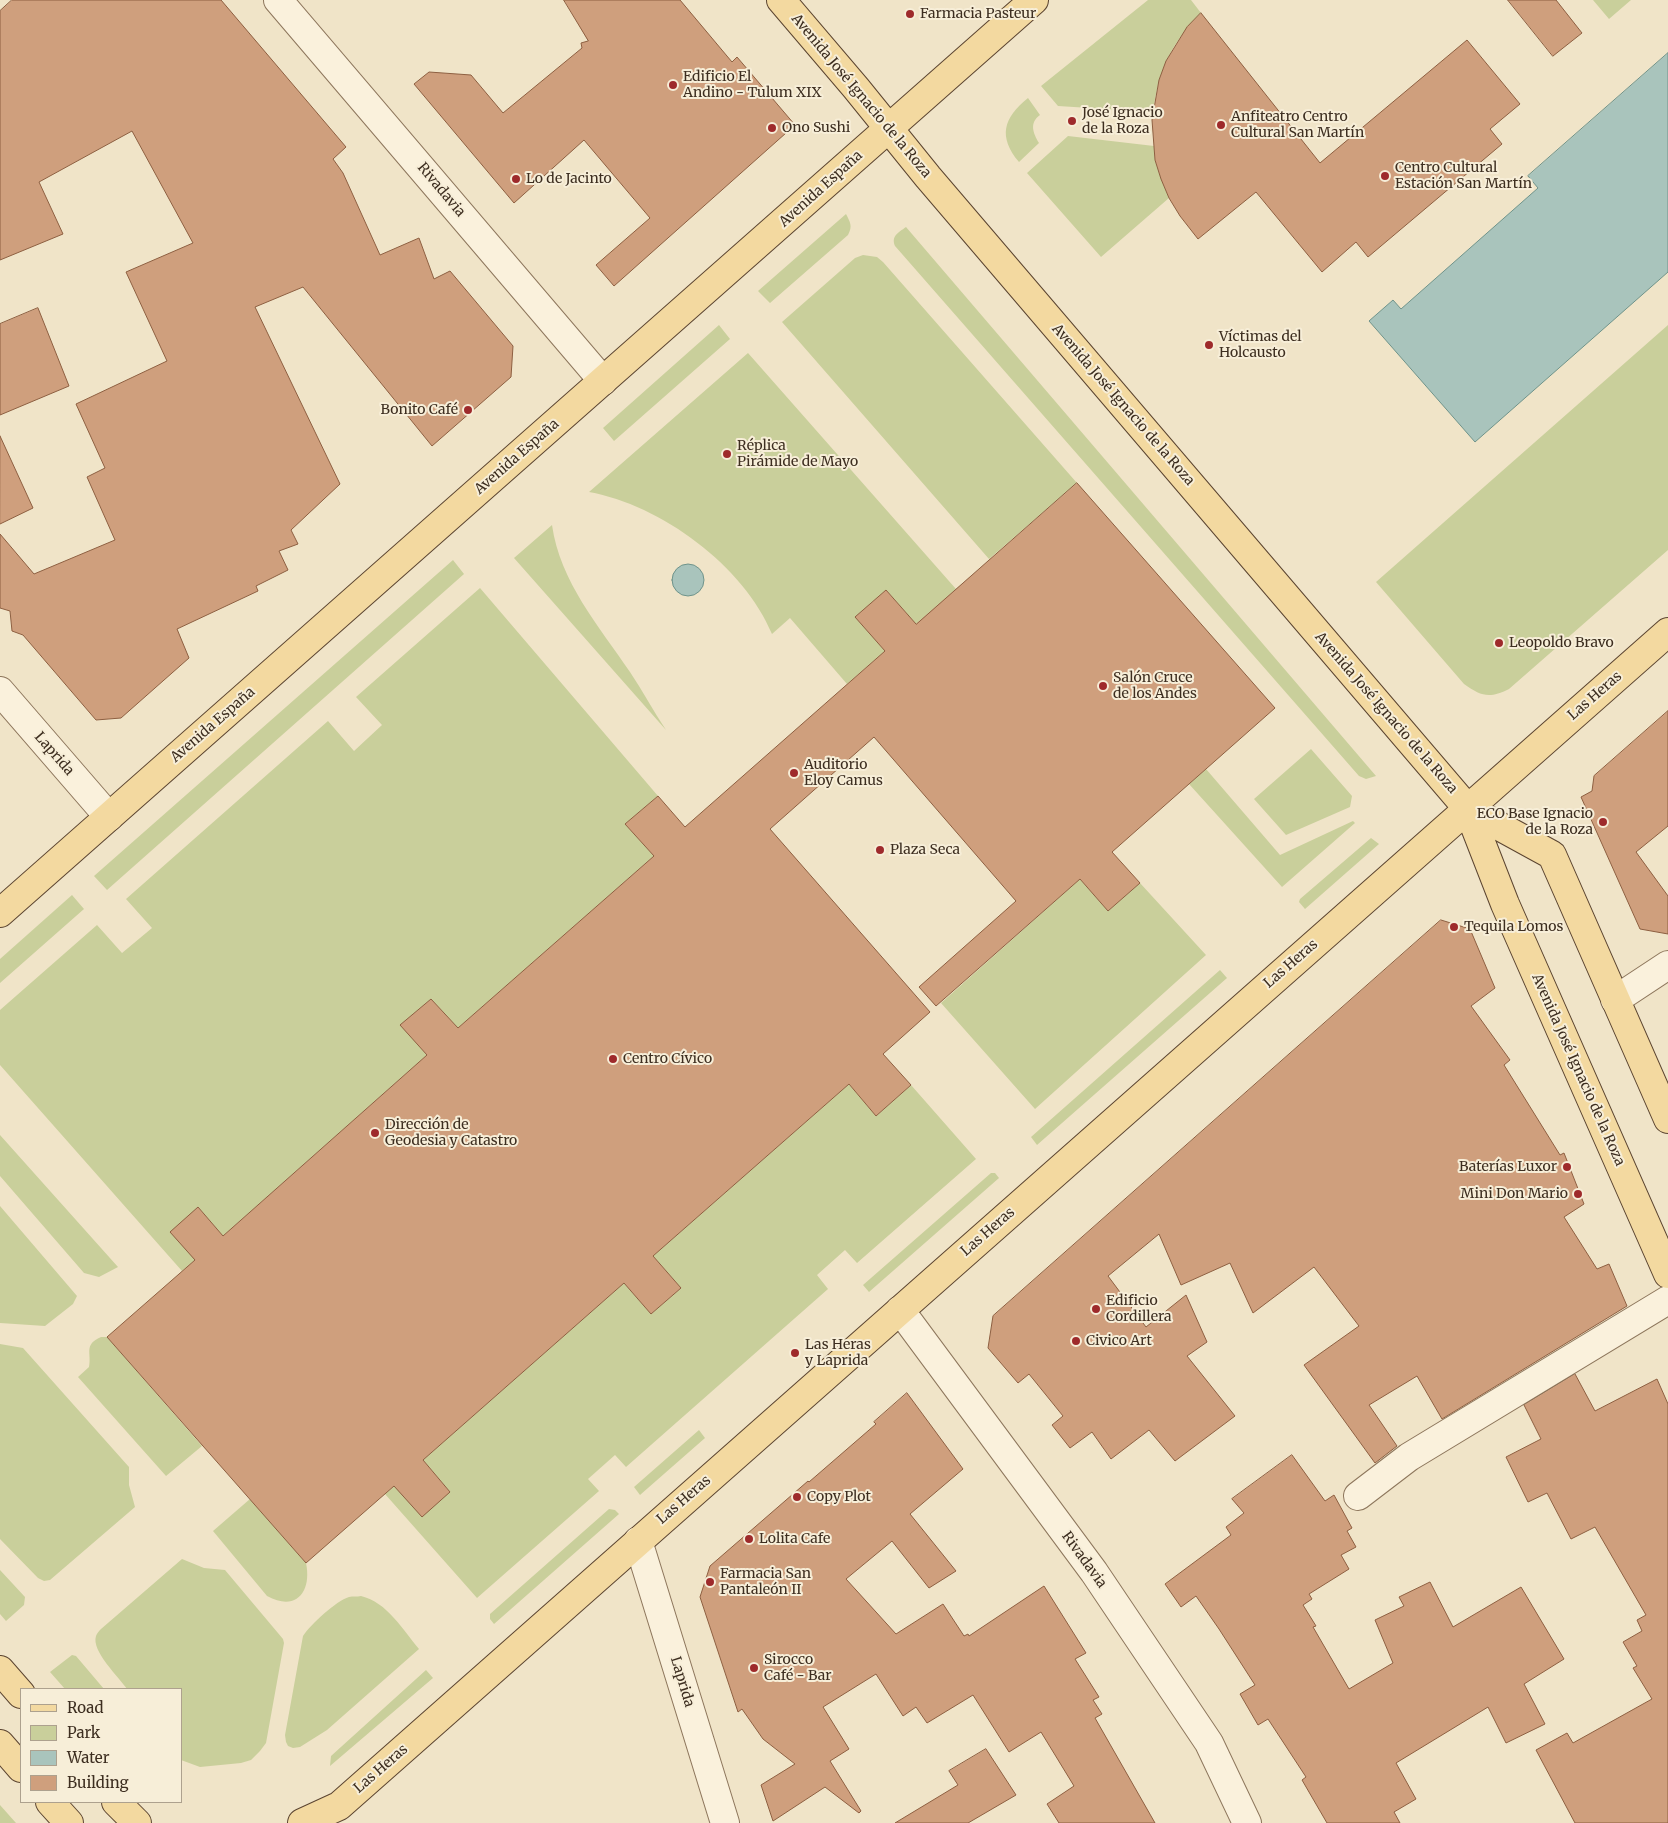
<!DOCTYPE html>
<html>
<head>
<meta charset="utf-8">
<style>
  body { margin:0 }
  #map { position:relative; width:1668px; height:1823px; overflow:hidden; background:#f0e4c8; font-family:Merriweather,serif }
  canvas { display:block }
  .legend { position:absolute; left:20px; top:1688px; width:162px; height:115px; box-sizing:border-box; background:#f7eed8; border:1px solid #ada18e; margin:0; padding:6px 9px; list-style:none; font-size:15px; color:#3d2e20 }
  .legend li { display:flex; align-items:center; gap:10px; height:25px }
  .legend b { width:25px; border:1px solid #ada18e }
</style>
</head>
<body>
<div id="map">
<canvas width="1668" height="1823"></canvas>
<ul class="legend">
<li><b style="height:6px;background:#f3d9a0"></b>Road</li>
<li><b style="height:14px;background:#c9cf9b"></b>Park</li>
<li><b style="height:14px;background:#a9c4bc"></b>Water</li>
<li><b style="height:14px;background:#cf9f7d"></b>Building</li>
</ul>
</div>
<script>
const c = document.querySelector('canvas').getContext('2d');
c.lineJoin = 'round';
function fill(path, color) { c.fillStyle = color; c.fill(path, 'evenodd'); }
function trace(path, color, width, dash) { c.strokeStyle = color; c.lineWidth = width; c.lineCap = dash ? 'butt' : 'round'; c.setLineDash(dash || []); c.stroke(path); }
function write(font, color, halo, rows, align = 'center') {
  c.font = font + ' Merriweather,serif'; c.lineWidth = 4; c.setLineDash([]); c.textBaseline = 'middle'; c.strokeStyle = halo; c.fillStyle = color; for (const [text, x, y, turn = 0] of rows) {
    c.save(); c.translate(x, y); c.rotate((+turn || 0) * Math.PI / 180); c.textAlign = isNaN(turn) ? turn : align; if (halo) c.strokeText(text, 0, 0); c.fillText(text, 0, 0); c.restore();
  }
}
fill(new Path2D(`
  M1148 0H1191L1201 13C1171 44 1159 69 1153 112L1058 106 1041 86Z
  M1593 0H1631L1609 19Z
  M1028 98 1040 115C1029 123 1033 133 1039 143L1019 162C998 137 1003 118 1028 98Z
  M1068 136 1154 146 1155 160 1169 198 1101 257 1027 173Z
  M846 214C850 222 853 226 848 235L770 303 758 291Z
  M906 227 1376 776 1366 779 1359 776 895 246C891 236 898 233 906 227Z
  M863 255 877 257 883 262 1077 483 989 559 782 322 855 258Z
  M719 325 730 339 614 441 603 428Z
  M1668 325V550L1509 689C1489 699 1481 696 1464 684L1376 582Z
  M748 353 956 589 916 624 886 590 856 617 885 651 847 684 790 618 772 634C744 566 661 505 589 492Z
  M552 525C560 582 599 626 630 672 643 691 653 711 666 730L514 558Z
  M453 560 464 574 107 890 94 876Z
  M480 588 658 796 625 824 654 856 458 1028 431 999 401 1025 427 1055 223 1236 198 1207 195 1260 182 1271 0 1065V1010L97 925 122 953 152 928 126 899 328 721 354 751 382 725 356 697Z
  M1311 749 1352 796 1350 807 1286 835 1254 799Z
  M1206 769 1280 855 1353 821 1355 823 1282 887 1189 784Z
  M1371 838 1379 844 1305 909 1299 902 1300 899Z
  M1080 879 1108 911 1140 883 1206 955 1035 1109 941 1003Z
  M72 895 84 909 0 983V959Z
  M1220 970 1227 978 1037 1145 1031 1137Z
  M849 1084 876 1116 911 1085 976 1159 857 1263 845 1250 817 1275 828 1289 626 1467 615 1455 588 1479 599 1491 477 1598 385 1494 394 1486 450 1492 423 1460 624 1283 651 1314 681 1288 653 1256Z
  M0 1135 118 1267 99 1277 84 1273 0 1176Z
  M991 1173H995L999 1178 869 1292 863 1285Z
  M0 1206 77 1296 73 1304 45 1326 0 1323Z
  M101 1337H107L202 1446 166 1476 78 1377 89 1367C92 1353 83 1345 101 1337Z
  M0 1344 23 1348 129 1467V1485L135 1507 50 1580 44 1581 38 1578 0 1539Z
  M699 1430 705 1438 640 1495 634 1487Z
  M250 1499 306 1563C312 1592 296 1612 267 1596L213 1531Z
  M609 1509 615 1510 619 1514 494 1624 490 1619V1614Z
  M182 1559 204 1568 225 1570 283 1639 284 1643 266 1743 260 1751 251 1760 241 1763 200 1767 181 1760V1689H127C119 1677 91 1651 96 1636 97 1633 99 1631 101 1629Z
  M0 1570 25 1597 24 1605 6 1621 0 1614Z
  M361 1596C387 1602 403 1630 419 1649L327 1730 300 1747 293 1748 288 1746 286 1742 285 1735 303 1636C311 1624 336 1601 349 1597 353 1596 357 1597 361 1596Z
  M72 1655 76 1656 104 1689H65L50 1672Z
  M426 1670 433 1678 330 1766 331 1756Z
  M0 1805 16 1823H0Z`), '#c9cf9b');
const water = new Path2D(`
  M1668 53V272L1475 442 1369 321 1393 300 1401 309 1538 188 1528 176Z
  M672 580a16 16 0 1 1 32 0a16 16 0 1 1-32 0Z`);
fill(water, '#a9c4bc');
trace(water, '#6f938a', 1);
const building = new Path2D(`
  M12 0H221L346 147 333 159 343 173 380 255 419 238 434 279 450 271 513 346 511 377 432 446 303 287 255 307 340 484 291 530 298 544 279 551 288 570 256 586 258 591 177 629 189 658 121 718 96 720 23 635 12 631 10 611 0 608V534L34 574 115 540 87 477 105 468 76 404 167 361 126 272 193 243 132 131 39 182 63 234 0 260V11Z
  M564 0H680L732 62 737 57 795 125 614 286 596 265 650 218 584 140 514 203 414 84 429 72 471 75 503 113 582 48 581 43 588 41Z
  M1508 0H1556L1582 33 1553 56Z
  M1201 13 1320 163 1467 40 1520 104 1490 129 1502 144 1368 257 1356 242 1322 272 1256 192 1198 239 1180 216 1169 198 1161 179 1155 160 1152 120 1159 80 1166 61 1187 27Z
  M38 308 69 386 0 415V324Z
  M0 436 33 508 0 524Z
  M1077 483 1275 708 1112 852 1140 883 1108 911 1080 879 936 1006 919 987 1016 901 874 737 770 829 930 1012 883 1054 911 1085 876 1116 849 1084 653 1256 681 1288 651 1314 624 1283 423 1460 450 1492 422 1517 394 1486 306 1563 107 1337 195 1260 170 1232 198 1207 223 1236 427 1055 400 1025 431 999 458 1028 654 856 625 824 658 796 685 827 885 651 855 617 886 590 916 624Z
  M1668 711V826L1636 852 1668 896V934L1640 929 1581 797 1592 791 1594 776Z
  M1441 920 1470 929 1495 988 1471 1006 1510 1060 1504 1065 1560 1155 1564 1153 1584 1204 1564 1217 1597 1269 1609 1264 1627 1306 1442 1419 1417 1376 1369 1405 1397 1446 1375 1463 1304 1365 1359 1326 1314 1267 1253 1313 1230 1263 1181 1285 1159 1234 1108 1276 1146 1327 1186 1295 1207 1342 1187 1356 1235 1416 1175 1461 1149 1430 1111 1459 1092 1432 1070 1448 1052 1425 1063 1416 1029 1374 1018 1383 988 1348 993 1316Z
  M1575 1374 1595 1411 1657 1379 1668 1404V1823H1575L1536 1750 1567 1733 1573 1743 1652 1699 1633 1668 1637 1666 1623 1642 1642 1631 1637 1620 1646 1615 1595 1527 1571 1539 1547 1493 1528 1502 1506 1457 1541 1439 1524 1405Z
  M907 1393 963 1469 910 1514 956 1571 929 1588 892 1541 846 1579 896 1634 943 1604 964 1636 968 1634 969 1636 1044 1586 1086 1653 1075 1659 1099 1697 1093 1700 1102 1714 1095 1718 1155 1823H1059L1047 1804 1074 1786 1041 1732 1009 1752 973 1695 927 1723 916 1707 903 1716 876 1674 823 1707 849 1749 830 1761 861 1811 859 1813 825 1787 773 1821 761 1785 795 1764 763 1739 742 1709 738 1712 700 1597 710 1566 808 1481 809 1482 876 1424 874 1422Z
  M1292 1455 1325 1501 1334 1495 1352 1528 1347 1531 1356 1547 1341 1555 1349 1569 1309 1594 1312 1599 1303 1605 1316 1626 1313 1627 1349 1689 1393 1663 1375 1620 1404 1606 1399 1597 1430 1582 1453 1627 1521 1587 1564 1659 1524 1684 1545 1724 1506 1743 1488 1707 1396 1763 1416 1799 1394 1812 1400 1823H1327L1302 1780 1306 1777 1268 1719 1258 1725 1240 1694 1255 1685 1219 1629 1196 1596 1181 1607 1165 1584 1231 1535 1226 1527 1244 1513 1232 1499Z
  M986 1749 1016 1795 968 1823H895L958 1785 949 1771Z`);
fill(building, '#cf9f7d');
trace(building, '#8d5f41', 1);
const minor = new Path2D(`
  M278 0 603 381
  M0 691 109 817
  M1615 1000 1668 965
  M900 1310 1094 1572 1209 1743 1247 1823
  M1358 1496 1409 1457 1668 1300
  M638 1541 725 1823`);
const major = new Path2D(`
  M781 0 856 88 928 177 1468 809 1505 904 1668 1274
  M1468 809 1552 855 1668 1119
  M0 913 1034 0
  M0 1670 21 1694
  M0 1744 21 1768
  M50 1802 69 1823
  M116 1802 137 1823
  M302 1823 339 1806 1668 632`);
trace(minor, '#8d765c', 30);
trace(major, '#5b4430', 30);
trace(minor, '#faf1dc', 28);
trace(major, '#f3d9a0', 28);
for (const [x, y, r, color] of [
  [910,14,5,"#9e2a2b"],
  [673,85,5,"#9e2a2b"],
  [1072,121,5,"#9e2a2b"],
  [1221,125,5,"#9e2a2b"],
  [772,128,5,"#9e2a2b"],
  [1385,176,5,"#9e2a2b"],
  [516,179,5,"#9e2a2b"],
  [1209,345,5,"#9e2a2b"],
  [468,410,5,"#9e2a2b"],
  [727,454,5,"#9e2a2b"],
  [1499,643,5,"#9e2a2b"],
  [1103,686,5,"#9e2a2b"],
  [794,773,5,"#9e2a2b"],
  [1603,822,5,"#9e2a2b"],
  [880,850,5,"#9e2a2b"],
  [1454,927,5,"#9e2a2b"],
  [613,1059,5,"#9e2a2b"],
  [375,1133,5,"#9e2a2b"],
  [1567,1167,5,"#9e2a2b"],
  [1578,1194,5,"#9e2a2b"],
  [1096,1309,5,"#9e2a2b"],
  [1076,1341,5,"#9e2a2b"],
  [795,1353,5,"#9e2a2b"],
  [797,1497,5,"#9e2a2b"],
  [749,1539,5,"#9e2a2b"],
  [710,1582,5,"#9e2a2b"],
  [754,1668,5,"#9e2a2b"]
]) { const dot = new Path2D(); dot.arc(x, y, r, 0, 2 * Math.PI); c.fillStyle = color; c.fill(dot); trace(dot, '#f7eed8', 2); }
write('14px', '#3d2e20', '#f7eed8', [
  ["Farmacia Pasteur",920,14],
  ["Edificio El",683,77],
  ["Andino - Tulum XIX",683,93],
  ["José Ignacio",1082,113],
  ["de la Roza",1082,129],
  ["Anfiteatro Centro",1231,117],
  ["Cultural San Martín",1231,133],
  ["Ono Sushi",782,128],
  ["Centro Cultural",1395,168],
  ["Estación San Martín",1395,184],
  ["Lo de Jacinto",526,179],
  ["Víctimas del",1219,337],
  ["Holcausto",1219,353],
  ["Bonito Café",458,410,"right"],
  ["Réplica",737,446],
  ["Pirámide de Mayo",737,462],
  ["Leopoldo Bravo",1509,643],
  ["Salón Cruce",1113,678],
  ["de los Andes",1113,694],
  ["Auditorio",804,765],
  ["Eloy Camus",804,781],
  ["ECO Base Ignacio",1593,814,"right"],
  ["de la Roza",1593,830,"right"],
  ["Plaza Seca",890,850],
  ["Tequila Lomos",1464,927],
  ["Centro Cívico",623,1059],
  ["Dirección de",385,1125],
  ["Geodesia y Catastro",385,1141],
  ["Baterías Luxor",1557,1167,"right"],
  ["Mini Don Mario",1568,1194,"right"],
  ["Edificio",1106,1301],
  ["Cordillera",1106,1317],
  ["Civico Art",1086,1341],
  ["Las Heras",805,1345],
  ["y Laprida",805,1361],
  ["Copy Plot",807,1497],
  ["Lolita Cafe",759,1539],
  ["Farmacia San",720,1574],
  ["Pantaleón II",720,1590],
  ["Sirocco",764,1660],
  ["Café - Bar",764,1676]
], 'left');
write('14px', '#3d2e20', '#f7eed8', [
  ["Avenida José Ignacio de la Roza",861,96,50],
  ["Avenida España",821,189,-42],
  ["Rivadavia",441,190,50],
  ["Avenida José Ignacio de la Roza",1123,405,49],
  ["Avenida España",517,457,-41],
  ["Las Heras",1595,696,-41],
  ["Avenida José Ignacio de la Roza",1386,713,49],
  ["Avenida España",213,725,-41],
  ["Laprida",54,754,49],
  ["Las Heras",1291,964,-41],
  ["Avenida José Ignacio de la Roza",1578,1070,66],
  ["Las Heras",988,1232,-41],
  ["Las Heras",684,1500,-41],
  ["Rivadavia",1084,1560,54],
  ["Laprida",682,1682,73],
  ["Las Heras",381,1769,-41]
]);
</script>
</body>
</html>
